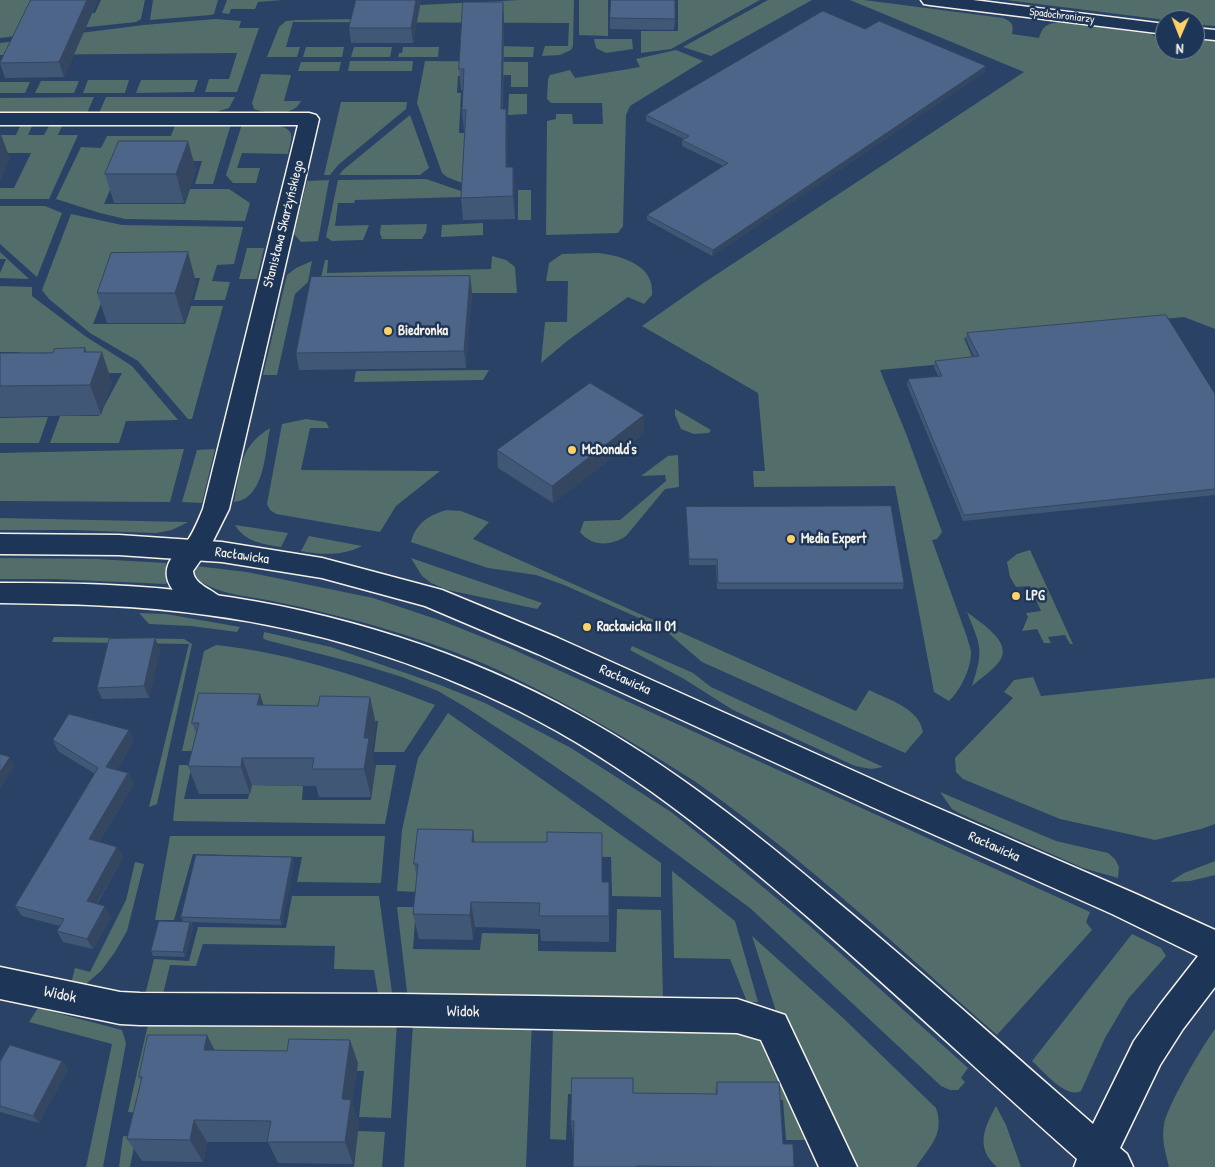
<!DOCTYPE html>
<html>
<head>
<meta charset="utf-8">
<style>
  body { margin:0 }
  #map { position:relative; width:1215px; height:1167px; overflow:hidden; background:#2a4265; font-family:"Patrick Hand",sans-serif }
  canvas { display:block }
  .north { position:absolute; left:1155px; top:10px; width:50px; height:50px; box-sizing:border-box; background:#1d3557; border:1px solid #738091; border-radius:50%; rotate:181deg; font-size:14px; font-weight:700; line-height:20px; text-align:center; color:#f4f1e8 }
  .north::after { content:''; display:block; margin:auto; width:18px; height:22px; background:#ffd166; clip-path:polygon(50% 0,100% 100%,50% 72%,0 100%) }
</style>
</head>
<body>
<div id="map">
<canvas width="1215" height="1167"></canvas>
<div class="north">N</div>
</div>
<script>
const c = document.querySelector('canvas').getContext('2d');
c.lineJoin = 'round';
function fill(path, color) { c.fillStyle = color; c.fill(path, 'evenodd'); }
function trace(path, color, width, dash) { c.strokeStyle = color; c.lineWidth = width; c.lineCap = dash ? 'butt' : 'round'; c.setLineDash(dash || []); c.stroke(path); }
function write(font, color, halo, rows, align = 'center') {
  c.font = font + ' "Patrick Hand",sans-serif'; c.lineWidth = 5; c.setLineDash([]); c.textBaseline = 'middle'; c.strokeStyle = halo; c.fillStyle = color; for (const [text, x, y, turn = 0] of rows) {
    c.save(); c.translate(x, y); c.rotate((+turn || 0) * Math.PI / 180); c.textAlign = isNaN(turn) ? turn : align; if (halo) c.strokeText(text, 0, 0); c.fillText(text, 0, 0); c.restore();
  }
}
fill(new Path2D(`
  M0 0H40L46 32 0 38Z
  M101 0H145L141 19 136 22 60 30 65 14 95 13Z
  M153 0H218L214 14 211 15 150 20Z
  M227 0H282L258 2 255 9H231L229 14 222 13Z
  M520 0H574L573 46 571 50 560 55 542 56 545 46H568L569 23 293 22 286 47H300L297 57H267L279 27 286 21 298 20 356 19 359 8Z
  M579 0H608V36L579 35Z
  M678 0H760L671 49 641 53V31H678Z
  M768 0H812L711 56 683 47Z
  M850 0H864L1003 18C1012 22 1014 24 1012 34L1039 38C1043 26 1046 24 1059 22L1151 34 1158 38 1165 39V50H1195V39L1215 41V329L1184 317 964 338 974 361 880 370 907 436 942 532 937 539 932 540 967 637C968 642 971 648 971 653 971 669 960 691 949 701L934 692 895 486 754 487 753 471H765L758 393 642 326 702 284 1024 72Z
  M1006 0H1215V26L1195 24V20H1166Z
  M215 19 241 21 239 28H259L237 92H205L209 79H229L237 53 0 55V43L144 25Z
  M594 39H632L633 49 606 53 596 48Z
  M497 46 534 47 533 57H495Z
  M306 47H344L342 57H303Z
  M354 47H392L390 57H351Z
  M403 47H439L438 57H398L399 53H402Z
  M676 50 703 61 630 106 626 115 623 226 618 233 546 235 547 121 556 119V114H572L573 124H603L602 103H551L547 99 548 79 550 75 570 70 575 78 640 67 636 59Z
  M350 61H413L412 71H348Z
  M425 61 528 62V87H511V75L458 76 457 93H461L459 133H465L462 183 447 177 442 173 417 103Z
  M301 62H341L339 71H298Z
  M261 74 291 75 284 101H301C294 117 268 114 254 109L252 103Z
  M88 80H129L125 93H83Z
  M141 80H198L194 92 136 93Z
  M41 81H79L74 93H35Z
  M0 82H30L25 93H0Z
  M509 94H527V114L508 115Z
  M94 97 87 113H0V98Z
  M106 97H235L229 108 216 112 99 113Z
  M341 102H407L406 109 338 165 330 175H324Z
  M410 115 429 168 420 175H339L343 170Z
  M231 124 213 184H195L202 161 122 162 104 204H185L190 189H229L250 203 245 221 125 219 100 213 56 199 81 147 101 148 107 136H171L175 125Z
  M242 124C253 124 287 121 291 134 292 141 289 148 288 154L242 153 237 168H260L256 183H233L226 175Z
  M20 126H32L28 135H44L49 126H62L58 135H78L49 199H0V188H14L31 153H0V135H16Z
  M426 179 461 191V197L355 200 354 203H338L335 226 369 225 363 240 332 241 326 237 338 180Z
  M329 180 318 241 301 242 294 234 307 181Z
  M518 190H531V220H518Z
  M0 206H45L62 213 37 277 0 244Z
  M71 214 122 225 243 227 234 264 217 265 212 281 230 282 225 300H194L200 278H111L93 324H185L191 306H223L192 419H188L138 361 90 333 49 299 42 290Z
  M483 223V235L441 237 442 225Z
  M427 224 426 232 422 239H382L380 233 381 225Z
  M247 248H264L257 279H239Z
  M0 252 29 279 0 278V273L6 259H0Z
  M599 253C622 256 655 265 652 295L644 304 628 297 567 341 541 363 545 322H567L568 281H546L549 263 562 254Z
  M492 256 506 260 515 267 517 293H314L320 282 325 260H328L327 273 491 269Z
  M312 261 308 282 295 294 277 375H263L287 275 296 268Z
  M0 286 32 287V296L85 336 132 366 178 420 126 421 119 443H50L60 416H99L122 373 11 375 19 352H0Z
  M489 370 483 380 354 382 356 371Z
  M675 409 711 430 709 433 694 434 681 429 675 415Z
  M48 417 39 443H0V418Z
  M306 419 326 422 329 428H310L301 470 440 471 396 506 380 532 276 514 270 510 267 504 282 424Z
  M270 428C265 452 265 499 234 502 241 469 238 448 270 428Z
  M184 449 170 502 0 501V453Z
  M215 449 202 503 182 502 197 450Z
  M678 455 679 487 665 489 626 536C611 546 592 547 580 532L584 521 620 520 666 481 665 475 641 476 668 456Z
  M447 510 461 511 489 522 473 539 856 711 869 690C889 700 919 708 923 732L905 753 702 662 667 632 655 625 564 585 536 575 488 568 411 542C415 524 430 514 447 510Z
  M0 518 188 522 172 530 156 533 72 530H0Z
  M235 525 288 533 281 547C263 544 245 542 235 525Z
  M309 536 362 546C342 556 322 555 301 551Z
  M1030 550 1073 644H1070L1065 635 1048 637 1051 643H1044L1037 629 1022 631 1028 617 1026 613 1041 611 1030 586 1016 587 1010 577 1007 562 1017 554Z
  M0 558 96 559 166 563 169 579 166 584 54 579H0Z
  M411 558 542 603 537 609 448 590 431 583 422 576Z
  M196 566 247 572 373 598 442 621 510 648 1090 912 1086 922 1092 930 997 1035C903 952 810 864 707 790 691 778 673 768 656 757 604 725 553 696 498 670 456 651 413 637 369 624 338 616 307 608 277 602 247 595 216 596 192 575V569Z
  M967 612C979 622 1011 640 1001 659 995 669 981 678 972 686 984 649 981 647 967 612Z
  M139 613 166 614 240 627 237 632 191 626 149 624Z
  M264 632 331 647 440 685 485 703 571 748 671 812 704 838 811 927 968 1068 961 1078 965 1082 958 1090H950L941 1086 750 908 598 796 525 746 467 708 438 691 402 677 363 665 266 640 263 638Z
  M54 637 184 639 192 644 157 804 149 807 189 644 52 642Z
  M216 645C292 653 365 678 435 705L404 752H374L378 721 319 720 195 751H182L204 651Z
  M632 646 693 673 711 687 883 767 871 769 855 766 733 710 684 679 630 650Z
  M1033 677 1041 696 1215 678V824L1201 829 1155 840 1060 819 963 779 956 772 955 758 1013 698 1004 692 1014 680Z
  M448 713 661 863V897L612 896 611 857 545 856 418 892 397 891 402 830 418 758Z
  M179 765H192L184 799H248L251 785 303 786 302 800H371L376 765H396L385 824 173 821Z
  M940 792 1056 841 1108 853 1115 859 1119 867 1118 878 1083 868 961 814 952 809Z
  M170 836H385L381 883 297 882 302 857 193 854 174 920H155Z
  M1215 861V875L1190 881 1170 882 1184 873Z
  M135 862 144 864 127 931 115 952 101 971 86 984H71L75 968 90 972 126 900Z
  M672 871 735 921 758 1002H747L730 959 674 958Z
  M292 896H379L393 1000H379L374 970 334 969 335 946 203 944 196 966 170 965 162 998 144 999 154 959 189 961 198 927 286 928Z
  M397 907H416L413 949 480 950 482 933 538 934V951L616 952 617 909 661 910 663 1000H408Z
  M1132 934 1161 948 1166 956 1128 999 1105 1038 1081 1091C1066 1099 1043 1071 1032 1061Z
  M752 936 842 1017 936 1108C945 1134 930 1146 916 1167H846L781 1027Z
  M38 1008 122 1030 126 1043 103 1167H86L112 1044 29 1022Z
  M149 1020 397 1022 391 1118 359 1117 364 1071 287 1069 141 1113 128 1112Z
  M532 1022 526 1167H404L413 1023Z
  M553 1026 745 1027 772 1038 813 1140H786L783 1100 568 1094 566 1140 550 1139Z
  M1215 1029V1167H1169C1166 1154 1161 1139 1164 1125 1167 1106 1203 1045 1215 1029Z
  M996 1106 1006 1125 1021 1167H997C975 1148 984 1128 996 1106Z
  M358 1131 385 1132 382 1167H354Z
  M123 1136 136 1137 130 1167H119Z`), '#536d6a');
const street = new Path2D(`
  M921 0H973L1165 24V34L930 5 924 4Z
  M1195 28 1215 30V40L1195 38Z
  M0 113H309L316 115 319 119 229 509 210 547 193 571C194 587 219 590 227 605L223 613C209 617 200 611 187 603 169 591 159 573 174 555 177 551 182 548 185 544 193 534 198 521 203 509L298 125H0Z
  M0 967 120 992 140 993 401 994 737 999 785 1015 857 1167H819L761 1040 737 1033 401 1026 140 1025 120 1024 0 999Z`);
const secondary = new Path2D(`
  M0 534 119 535 222 542 322 558 442 590 558 638 894 789 1136 894 1215 930V987L1183 1029 1160 1065 1120 1148 1127 1154 1133 1167H1074L1077 1159C988 1080 901 998 810 919 720 841 627 765 519 711 422 663 315 629 207 615 139 605 69 604 0 603V583C70 583 139 584 208 594 336 611 466 652 579 715 672 766 755 832 835 900 923 973 1007 1049 1093 1124L1134 1041 1159 1006 1198 956 1112 914 872 807 538 654 425 606 322 578 222 562 119 555 0 554Z`);
trace(street, '#f4f1e8', 3);
trace(secondary, '#f4f1e8', 3);
fill(street, '#1d3557');
fill(secondary, '#1d3557');
fill(new Path2D(`
  M98 0 64 77 5 78 0 63Z
  M421 0 413 43H351L349 28Z
  M503 2 504 23 503 109H506L508 131 507 167H513L515 189V219L463 220 461 198 465 132H464L462 110 463 90H461L459 69Z
  M610 18 675 19 674 30 610 29Z
  M865 29 985 72 712 256 647 220V215L723 166 682 146V140L684 139 646 121V115Z
  M196 170 184 203H114L105 174Z
  M470 276 472 293 466 368 299 370 296 353Z
  M196 282 184 323H107L97 293Z
  M967 333 1215 394V495L963 521 907 385 908 379 938 376 934 367 935 361 974 357 966 339Z
  M86 352 112 382 101 415 0 417V353Z
  M644 433 553 503 498 468 497 450Z
  M686 507 904 583 903 589H717L716 565H689Z
  M160 649 149 698 102 699 97 688Z
  M370 697 376 725 372 752 375 766 371 797H319L316 786 252 785 250 794H199L188 766 196 733 192 723 263 705 318 706Z
  M129 730 134 741 116 770 128 773 134 784 99 842 117 847 123 858 97 904 111 917 93 949 63 942 57 931 60 926 22 916 15 906 95 774 58 751 53 740Z
  M473 830 474 842 602 882H609V942L541 941 540 929 475 927 473 940 419 939 413 914 417 877 414 864Z
  M292 857 294 863 282 925 191 922 193 927 185 957 153 956 151 951 183 921 181 917Z
  M215 1050 358 1063 352 1104 359 1122 353 1164 278 1163 268 1142H207L203 1162 142 1161 127 1139 141 1081 139 1077Z
  M62 1061 68 1069 39 1123 0 1112V1062Z
  M717 1082 783 1144 794 1167H573L574 1143H573L571 1121 633 1093 715 1094Z`), '#415776');
fill(new Path2D(`
  M87 0H98L64 77 59 62Z
  M416 0H421L413 43 411 28Z
  M503 2 504 23 502 131 501 109Z
  M986 66 985 72 712 256 713 250Z
  M506 109 508 131 507 189 506 167Z
  M0 132 10 159 0 183Z
  M188 141 196 170 184 203 176 174Z
  M513 167 515 189V219L513 196Z
  M188 252 196 282 184 323 175 293Z
  M470 276 472 293 466 368 464 351Z
  M85 348 94 374 102 352 112 382 101 415 90 385 84 352Z
  M644 415V433L553 503 552 486Z
  M155 638 160 649 149 698 144 686Z
  M260 694 269 722 257 705Z
  M370 697 376 725 372 752 375 766 371 797 364 769V738Z
  M129 730 134 741 111 778 106 767Z
  M10 757 15 766 0 789V772Z
  M242 758 252 785 250 794 241 767Z
  M128 773 134 784 94 850 89 839Z
  M473 830 476 857 472 842Z
  M117 847 123 858 92 911 87 901Z
  M292 857 294 863 282 925 280 920Z
  M471 902 475 927 473 940 470 915Z
  M105 906 111 917 93 949 87 939Z
  M190 922 193 927 185 957 183 952Z
  M207 1035 219 1059 204 1050Z
  M350 1040 358 1063 352 1104 359 1122 353 1164 345 1142 342 1099Z
  M62 1061 68 1069 39 1123 33 1116Z
  M194 1120 207 1142 203 1162 190 1140Z`), '#354760');
const building = new Path2D(`
  M31 0H87L59 62 0 63Z
  M356 0H416L411 28H349Z
  M611 0H675V19L610 18Z
  M463 2H503L501 109H506V167H513V196L461 198 466 110H462L464 69H459Z
  M823 11 865 29 879 21 986 66 713 250 647 215 728 163 682 140 689 136 646 115Z
  M119 141H188L176 174H105Z
  M188 252 175 293H97L111 253Z
  M470 276 464 351 296 353 311 277Z
  M1166 315 1215 394V489L964 515 908 379 942 376 935 361 979 356 967 333Z
  M85 348 84 352H102L90 385 0 386V353H53L54 349Z
  M590 383 644 415 552 486 497 450Z
  M891 506 904 583H718L717 559H689L686 507Z
  M155 638 144 686 97 688 109 639Z
  M199 693 260 694 257 705 318 706 320 696 370 697 364 738H369L364 769H312L314 758H242L241 767 188 766 199 723H192Z
  M69 714 129 730 106 767 128 773 89 839 117 847 87 901 105 906 87 939 57 931 64 919 15 906 98 768 53 740Z
  M0 754 10 757 0 772Z
  M418 829 473 830 472 842H547V832L602 833V882H609V916H539L540 903 471 902 470 915 413 914 418 864H414Z
  M196 855 292 857 280 920 181 917Z
  M159 921 190 922 183 952 151 951Z
  M148 1035H207L204 1050 287 1051 289 1039 350 1040 342 1099 351 1100 345 1142H267L271 1121 194 1120 190 1140 127 1139 142 1077H139Z
  M10 1045 62 1061 33 1116 0 1106V1062Z
  M572 1078H633V1093L717 1094V1082H779L783 1144H793L794 1167H714L637 1166V1167H573L574 1121H571Z`);
fill(building, '#4c6589');
trace(building, '#354760', 1);
for (const [x, y, r, color] of [
  [388,331,5,"#ffd166"],
  [572,450,5,"#ffd166"],
  [791,539,5,"#ffd166"],
  [1016,596,5,"#ffd166"],
  [587,627,5,"#ffd166"]
]) { const dot = new Path2D(); dot.arc(x, y, r, 0, 2 * Math.PI); c.fillStyle = color; c.fill(dot); trace(dot, '#1d3557', 2); }
write('11px', '#f4f1e8', '#1d3557', [
  ["Spadochroniarzy",1062,16,7]
]);
write('14px', '#f4f1e8', '#1d3557', [
  ["Stanisława Skarżyńskiego",284,224,-76],
  ["Racławicka",242,556,8],
  ["Racławicka",625,680,24],
  ["Racławicka",994,847,24]
]);
write('bold 14px', '#f4f1e8', '#1d3557', [
  ["Biedronka",398,331],
  ["McDonald's",582,450],
  ["Media Expert",801,539],
  ["LPG",1026,596],
  ["Racławicka II 01",597,627]
], 'left');
write('16px', '#f4f1e8', '#1d3557', [
  ["Widok",60,995,12],
  ["Widok",463,1012,1]
]);
</script>
</body>
</html>
